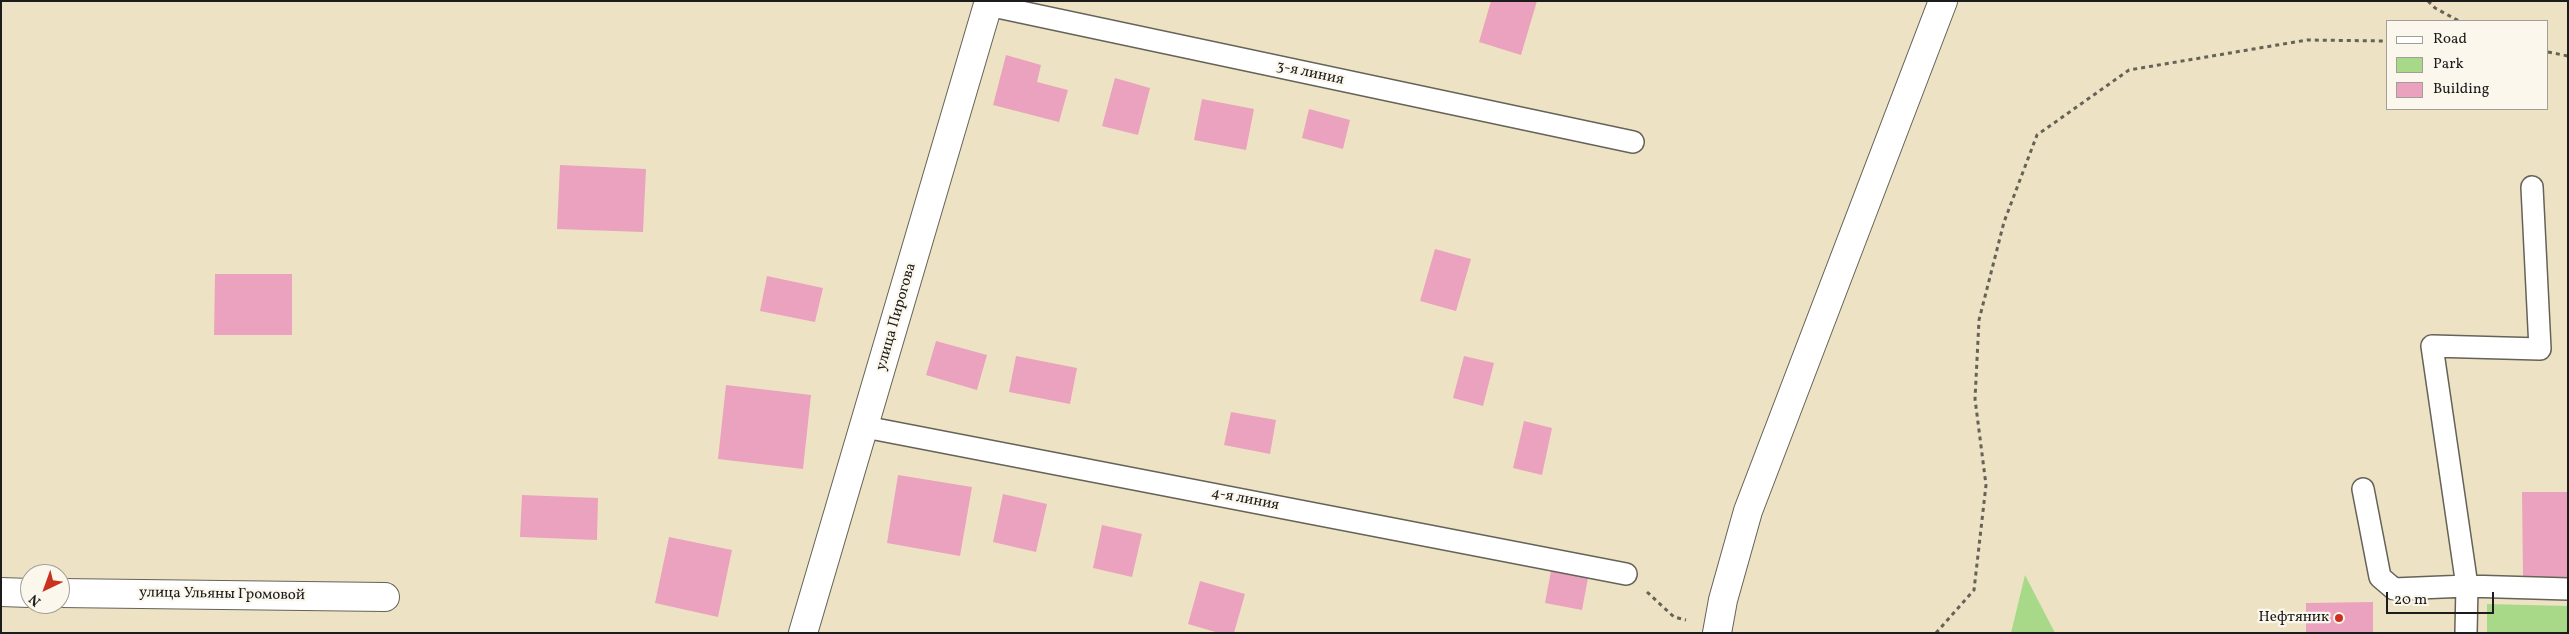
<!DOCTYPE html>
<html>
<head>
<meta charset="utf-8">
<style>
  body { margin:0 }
  #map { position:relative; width:2569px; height:634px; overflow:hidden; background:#ede3c4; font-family:Vollkorn,serif }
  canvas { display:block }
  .frame { position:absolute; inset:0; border:2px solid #1c1c1c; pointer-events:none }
  .legend { position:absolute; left:2386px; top:20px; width:162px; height:90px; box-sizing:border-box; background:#fbf7ec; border:1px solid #a29f99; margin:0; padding:6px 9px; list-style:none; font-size:15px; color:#1c1c1c }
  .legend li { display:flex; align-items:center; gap:10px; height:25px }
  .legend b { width:25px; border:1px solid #a29f99 }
  .north { position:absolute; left:20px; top:564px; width:50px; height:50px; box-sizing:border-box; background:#fbf7ec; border:1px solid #a29f99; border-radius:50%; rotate:222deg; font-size:14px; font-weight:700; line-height:20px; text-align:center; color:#1c1c1c }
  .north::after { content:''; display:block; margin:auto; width:18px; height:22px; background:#c8321e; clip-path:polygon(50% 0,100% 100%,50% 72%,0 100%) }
  .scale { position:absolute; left:2386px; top:592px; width:108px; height:22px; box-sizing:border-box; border:2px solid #1c1c1c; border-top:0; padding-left:6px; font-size:15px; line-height:18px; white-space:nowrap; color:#1c1c1c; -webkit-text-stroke:4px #fbf7ec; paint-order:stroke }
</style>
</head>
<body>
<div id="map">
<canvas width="2569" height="634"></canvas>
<div class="frame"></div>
<ul class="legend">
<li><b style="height:6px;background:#fff"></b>Road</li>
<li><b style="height:14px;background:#a8d988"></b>Park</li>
<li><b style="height:14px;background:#eaa2be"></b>Building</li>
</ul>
<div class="north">N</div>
<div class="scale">20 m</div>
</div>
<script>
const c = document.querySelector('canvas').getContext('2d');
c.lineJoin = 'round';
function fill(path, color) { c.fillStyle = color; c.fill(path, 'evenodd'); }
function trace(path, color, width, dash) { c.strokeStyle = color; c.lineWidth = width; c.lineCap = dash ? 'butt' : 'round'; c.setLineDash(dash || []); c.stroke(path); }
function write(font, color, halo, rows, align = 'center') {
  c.font = font + ' Vollkorn,serif'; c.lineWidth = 4.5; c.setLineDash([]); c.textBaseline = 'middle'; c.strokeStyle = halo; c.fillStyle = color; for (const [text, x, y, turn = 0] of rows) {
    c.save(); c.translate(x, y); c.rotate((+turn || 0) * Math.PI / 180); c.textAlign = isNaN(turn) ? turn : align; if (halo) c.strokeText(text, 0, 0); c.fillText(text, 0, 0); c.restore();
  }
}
fill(new Path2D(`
  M2025 575 2055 633H2011Z
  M2487 604 2568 606V633H2487Z`), '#a8d988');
fill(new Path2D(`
  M1491 1H1537L1521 55 1479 42Z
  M1006 55 1041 65 1037 82 1068 90 1059 122 993 105Z
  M1115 78 1150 88 1138 135 1102 126Z
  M1202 99 1254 109 1246 150 1194 140Z
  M1309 109 1350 120 1343 149 1302 138Z
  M560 165 646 169 643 232 557 229Z
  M1435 249 1471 259 1456 311 1420 301Z
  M215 274H292V335H214Z
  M767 276 823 288 815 322 760 311Z
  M936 341 987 355 977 390 926 375Z
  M1016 356 1077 368 1070 404 1009 392Z
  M1464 356 1494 363 1483 406 1453 398Z
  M726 385 811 395 803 469 718 459Z
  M1231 412 1276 420 1270 454 1224 445Z
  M1524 421 1552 428 1542 475 1513 468Z
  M898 475 972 487 960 556 887 543Z
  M2522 492H2568V577H2523Z
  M1003 494 1047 504 1036 552 993 542Z
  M522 495 598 498 597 540 520 537Z
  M1102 525 1142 534 1132 577 1093 568Z
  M669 537 732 550 718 617 655 603Z
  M1551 571 1588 578 1582 610 1545 603Z
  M1200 581 1245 594 1234 633H1219L1188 624Z
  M2373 602V633H2306V603Z`), '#eaa2be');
const lane = new Path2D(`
  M988 5 1633 142
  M865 427 1626 574
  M2363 489 2380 577 2394 589 2467 586 2568 589
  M2466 633 2467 586 2432 346 2540 349 2532 187`);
const street = new Path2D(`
  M1 592 30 593
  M60 593 385 597
  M803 633 989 1
  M1717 633 1723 600 1748 511 1943 1`);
trace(lane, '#656257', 24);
trace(street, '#656257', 30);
trace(new Path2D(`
  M2428 1 2435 8 2459 21
  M2548 52 2568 56
  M1647 592 1674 617 1686 620
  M1936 633 1974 590 1986 485 1975 399 1979 320 2004 222 2037 135 2129 70 2307 40 2388 41`), '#656257', 3, [4, 4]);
trace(lane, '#fff', 21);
trace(street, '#fff', 28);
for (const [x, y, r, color] of [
  [2339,618,5,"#c8321e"]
]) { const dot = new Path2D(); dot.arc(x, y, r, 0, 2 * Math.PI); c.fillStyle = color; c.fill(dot); trace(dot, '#fbf7ec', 2); }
write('15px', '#1c1c1c', '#fbf7ec', [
  ["3-я линия",1310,74,12],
  ["улица Пирогова",897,317,-74],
  ["4-я линия",1245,500,11],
  ["улица Ульяны Громовой",222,595,1]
]);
write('15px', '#1c1c1c', '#fbf7ec', [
  ["Нефтяник",2329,618]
], 'right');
</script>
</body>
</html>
